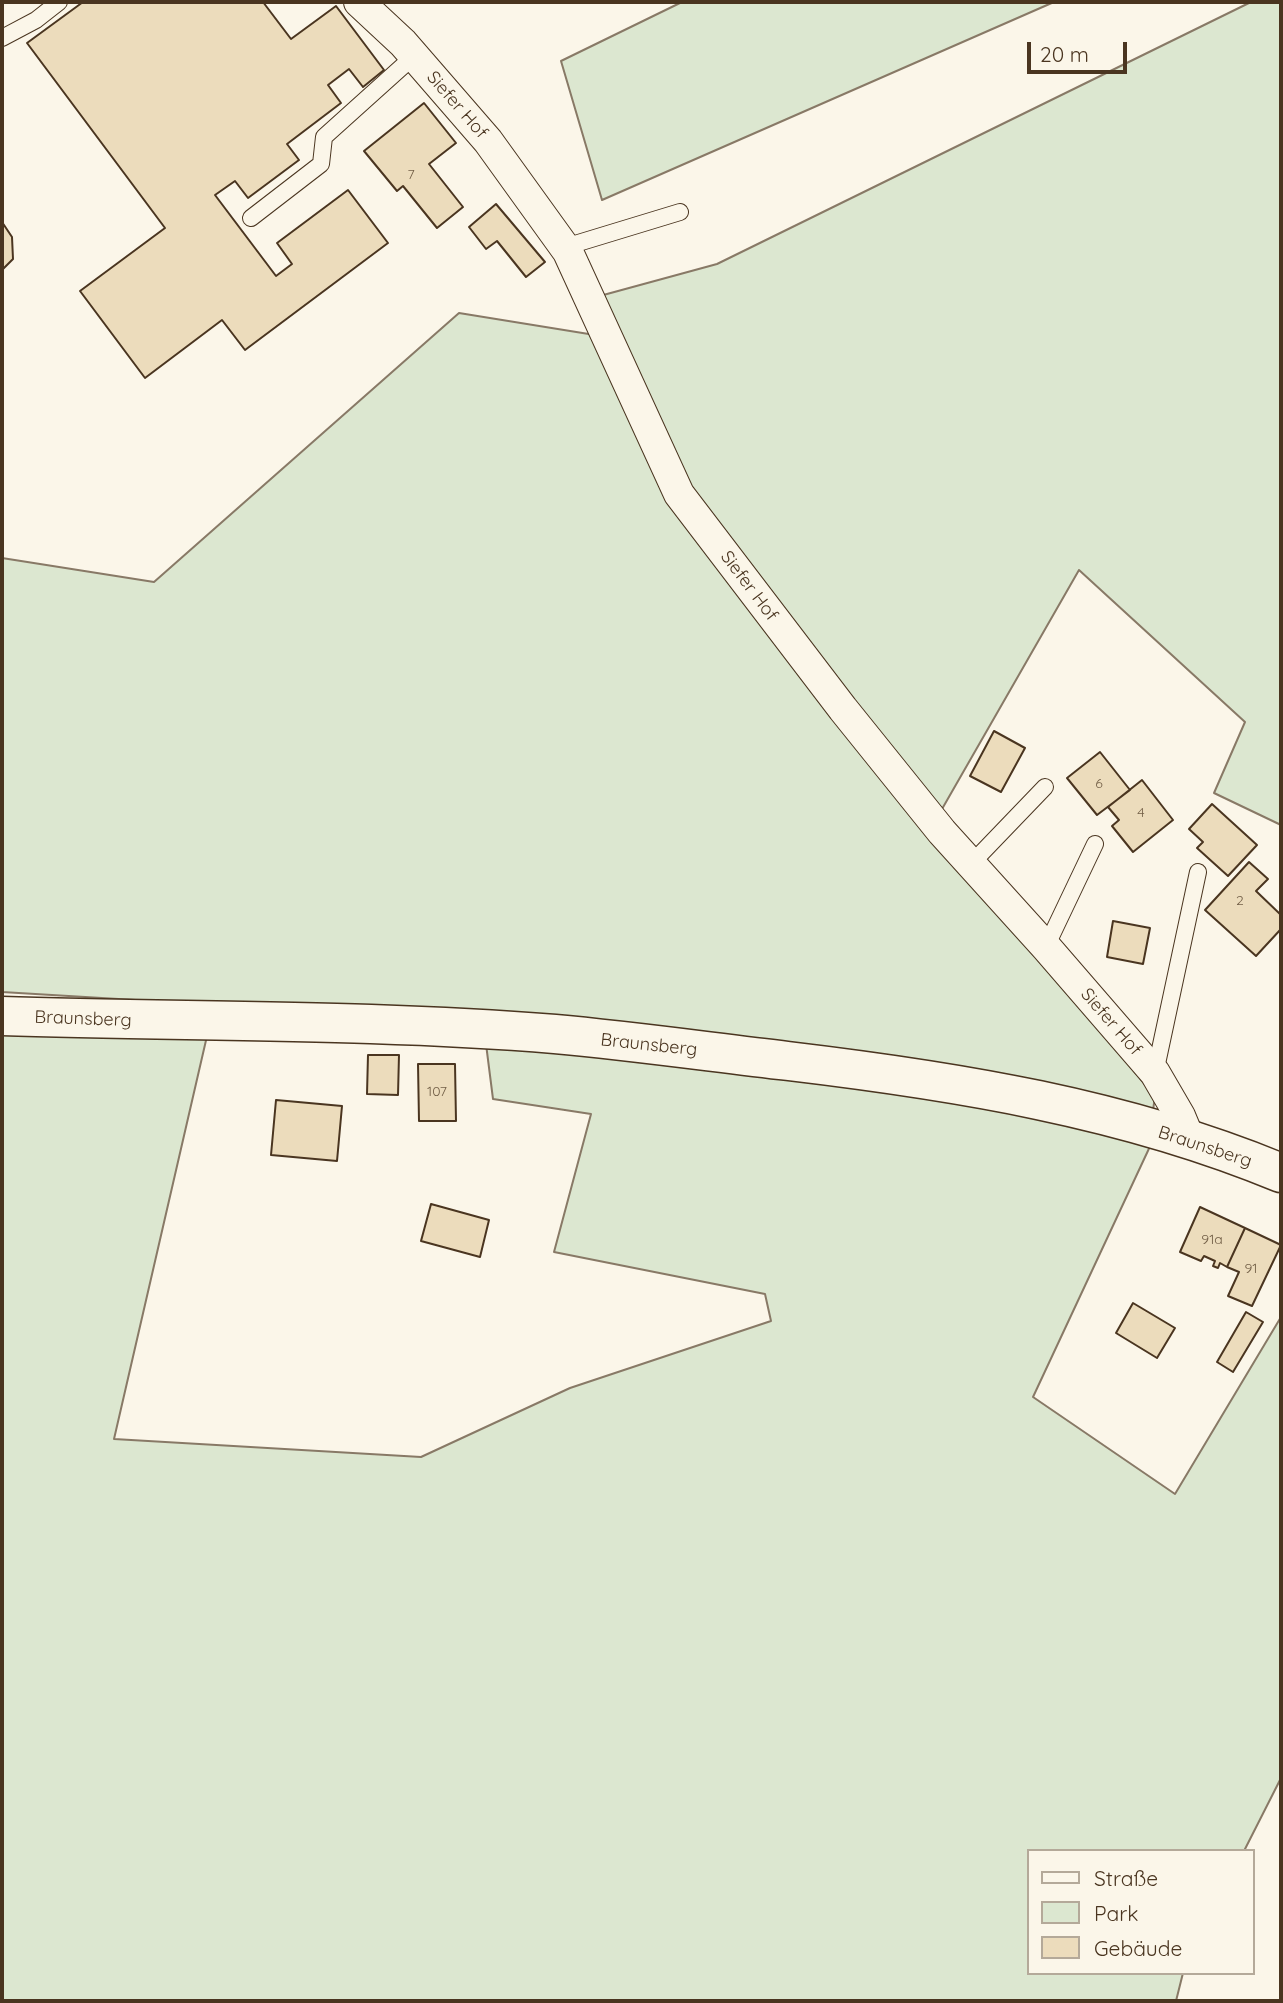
<!DOCTYPE html>
<html>
<head>
<meta charset="utf-8">
<style>
  body { margin:0 }
  #map { position:relative; width:1283px; height:2003px; overflow:hidden; background:#fbf6e9; font-family:Quicksand,sans-serif }
  canvas { display:block }
  .frame { position:absolute; inset:0; border:4px solid #4a3520; pointer-events:none }
  .legend { position:absolute; left:1027px; top:1849px; width:228px; height:126px; box-sizing:border-box; background:#fbf6e9; border:2px solid #b4a999; margin:0; padding:9px 12px; list-style:none; font-size:21px; color:#4a3520 }
  .legend li { display:flex; align-items:center; gap:14px; height:35px }
  .legend b { width:35px; border:2px solid #b4a999 }
  .scale { position:absolute; left:1027px; top:42px; width:100px; height:32px; box-sizing:border-box; border:4px solid #4a3520; border-top:0; padding-left:9px; font-size:21px; line-height:24px; white-space:nowrap; color:#4a3520; -webkit-text-stroke:5px #fbf6e9; paint-order:stroke }
</style>
</head>
<body>
<div id="map">
<canvas width="1283" height="2003"></canvas>
<div class="frame"></div>
<ul class="legend">
<li><b style="height:9px;background:#fbf6e9"></b>Straße</li>
<li><b style="height:19px;background:#dce7d0"></b>Park</li>
<li><b style="height:19px;background:#ecdcbc"></b>Gebäude</li>
</ul>
<div class="scale">20 m</div>
</div>
<script>
const c = document.querySelector('canvas').getContext('2d');
c.lineJoin = 'round';
function fill(path, color) { c.fillStyle = color; c.fill(path, 'evenodd'); }
function trace(path, color, width, dash) { c.strokeStyle = color; c.lineWidth = width; c.lineCap = dash ? 'butt' : 'round'; c.setLineDash(dash || []); c.stroke(path); }
function write(font, color, halo, rows, align = 'center') {
  c.font = font + ' Quicksand,sans-serif'; c.lineWidth = 5; c.setLineDash([]); c.textBaseline = 'middle'; c.strokeStyle = halo; c.fillStyle = color; for (const [text, x, y, turn = 0] of rows) {
    c.save(); c.translate(x, y); c.rotate((+turn || 0) * Math.PI / 180); c.textAlign = isNaN(turn) ? turn : align; if (halo) c.strokeText(text, 0, 0); c.fillText(text, 0, 0); c.restore();
  }
}
const green = new Path2D(`
  M682 2H1054L602 200 561 61Z
  M1251 2H1281V825L1214 793 1245 722 1079 570 938 816 684 490 596 297 717 264Z
  M459 313 601 336 673 497 1155 1097 1153 1110 202 1004 2 992V558L154 582Z
  M2 1032 207 1036 114 1439 421 1457 570 1388 771 1321 765 1294 554 1252 591 1114 493 1099 486 1044 649 1060 928 1098 1153 1140 1033 1397 1175 1494 1281 1317V1778L1244 1851H1029V1973H1183L1176 2001H2Z`);
fill(green, '#dce7d0');
trace(green, '#887966', 2);
const building = new Path2D(`
  M83 2H263L291 39 336 6 384 70 363 87 349 69 328 85 341 103 287 144 299 160 248 198 235 181 215 195 276 276 292 264 277 243 348 190 388 243 245 350 222 320 145 378 80 291 165 228 27 43Z
  M424 103 456 143 429 164 463 207 437 228 403 186 397 191 364 151Z
  M496 204 545 262 526 277 497 241 486 249 469 227Z
  M2 222 12 237 13 259 2 270Z
  M994 731 1025 748 1001 792 970 776Z
  M1100 752 1130 790 1097 815 1067 778Z
  M1142 780 1173 820 1133 852 1112 826 1119 820 1108 807Z
  M1212 804 1257 845 1228 876 1197 848 1203 842 1189 829Z
  M1249 862 1268 879 1256 891 1281 915V929L1256 956 1205 910Z
  M1113 921 1150 928 1143 964 1107 957Z
  M368 1055H399L398 1095 367 1094Z
  M418 1064H455L456 1121H419Z
  M276 1100 342 1106 337 1161 271 1155Z
  M431 1204 489 1220 480 1257 421 1241Z
  M1200 1207 1245 1228 1227 1267 1220 1263 1218 1268 1213 1266 1215 1261 1204 1256 1201 1261 1180 1252Z
  M1245 1228 1281 1245 1252 1306 1228 1296 1239 1272 1227 1267Z
  M1133 1303 1175 1328 1157 1358 1116 1333Z
  M1246 1312 1263 1322 1233 1372 1217 1362Z`);
fill(building, '#ecdcbc');
trace(building, '#4a3520', 2);
const service = new Path2D(`
  M2 38 36 20 59 2
  M251 218 321 164 324 137 414 56
  M565 247 680 212
  M971 864 1045 787
  M1046 947 1095 844
  M1155 1073 1198 872`);
const minor = new Path2D(`
  M359 2 403 43 488 141 568 252 679 494 843 709 942 832 1046 947 1155 1073 1180 1116 1190 1140`);
const secondary = new Path2D(`
  M2 1016C186 1022 371 1019 555 1034 633 1041 710 1052 788 1061 956 1081 1124 1108 1281 1173`);
trace(service, '#4a3520', 18);
trace(minor, '#4a3520', 32);
trace(secondary, '#4a3520', 41);
trace(service, '#fbf6e9', 16);
trace(minor, '#fbf6e9', 30);
trace(secondary, '#fbf6e9', 38);
write('14px', '#725f47', null, [
  ["7",411,175],
  ["6",1099,784],
  ["4",1141,813],
  ["2",1240,901],
  ["107",437,1092],
  ["91a",1212,1240],
  ["91",1251,1269]
]);
write('18px', '#4a3520', '#fbf6e9', [
  ["Siefer Hof",457,105,49],
  ["Siefer Hof",749,586,53],
  ["Braunsberg",83,1019,2],
  ["Siefer Hof",1111,1022,49],
  ["Braunsberg",649,1045,6],
  ["Braunsberg",1205,1147,18]
]);
</script>
</body>
</html>
